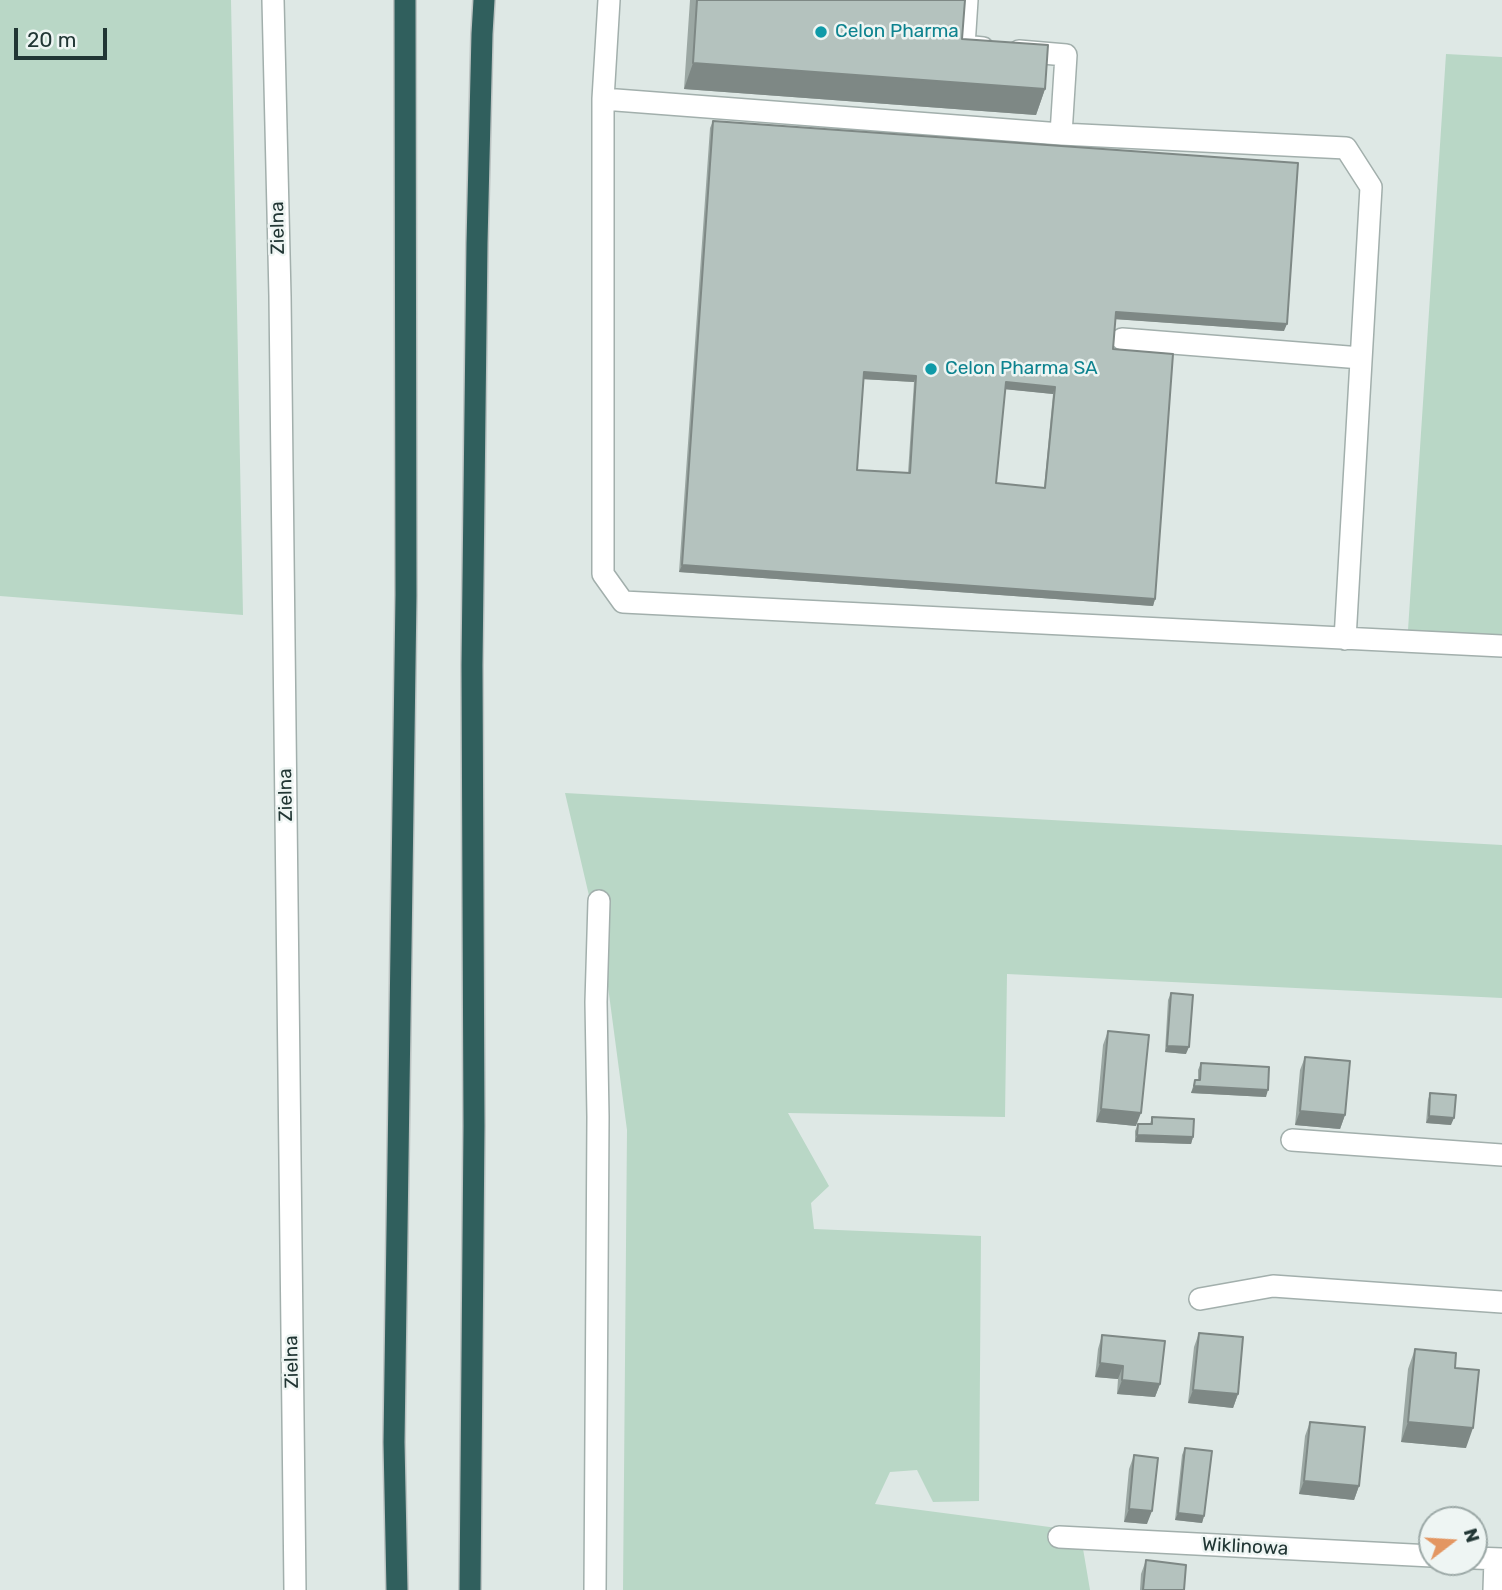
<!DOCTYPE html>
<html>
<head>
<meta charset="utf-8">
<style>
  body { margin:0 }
  #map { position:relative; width:1502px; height:1590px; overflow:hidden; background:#dee8e5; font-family:Rubik,sans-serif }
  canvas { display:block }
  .north { position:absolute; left:1418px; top:1506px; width:70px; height:70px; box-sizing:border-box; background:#eef5f3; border:2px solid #9ca9a7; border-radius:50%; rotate:73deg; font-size:19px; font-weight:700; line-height:28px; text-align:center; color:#213634 }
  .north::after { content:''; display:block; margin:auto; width:24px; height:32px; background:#e39661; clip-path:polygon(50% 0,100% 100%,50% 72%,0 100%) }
  .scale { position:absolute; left:14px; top:28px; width:93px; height:32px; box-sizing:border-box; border:4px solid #213634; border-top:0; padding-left:9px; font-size:21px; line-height:24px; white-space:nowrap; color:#213634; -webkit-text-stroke:5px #eef5f3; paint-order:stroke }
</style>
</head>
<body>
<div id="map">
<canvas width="1502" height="1590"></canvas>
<div class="north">N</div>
<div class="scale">20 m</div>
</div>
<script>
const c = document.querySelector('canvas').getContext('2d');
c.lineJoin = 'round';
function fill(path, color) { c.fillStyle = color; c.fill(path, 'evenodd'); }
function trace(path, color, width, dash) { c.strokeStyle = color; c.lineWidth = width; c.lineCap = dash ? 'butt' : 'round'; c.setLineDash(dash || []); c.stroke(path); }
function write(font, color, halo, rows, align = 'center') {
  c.font = font + ' Rubik,sans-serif'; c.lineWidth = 5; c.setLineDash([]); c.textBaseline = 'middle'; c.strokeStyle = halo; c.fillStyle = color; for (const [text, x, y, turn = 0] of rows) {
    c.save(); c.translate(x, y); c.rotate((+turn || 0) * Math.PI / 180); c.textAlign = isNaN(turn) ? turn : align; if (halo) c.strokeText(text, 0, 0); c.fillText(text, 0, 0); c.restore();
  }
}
fill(new Path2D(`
  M0 0H231L243 615 0 596Z
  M1446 54 1502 57V648L1407 645Z
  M565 793 1502 845V998L1007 974 1005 1117 788 1113 829 1186 811 1203 814 1229 981 1236 979 1501 933 1502 917 1470 890 1472 875 1504 1080 1531 1090 1590H623L627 1130 605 964Z`), '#b9d7c6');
const minor = new Path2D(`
  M273 0 280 296 295 1590
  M609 0 603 99 1061 134 1066 55 1019 51
  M967 0 964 46 983 48
  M603 99V574L623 602 1502 646
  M1061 134 1346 148 1371 187 1345 639
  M1122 339 1361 358
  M1292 1140 1502 1155
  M1200 1299 1273 1286 1502 1302
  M1059 1537 1432 1556
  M1474 1558 1502 1559
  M595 1590 598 1117 596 1002 599 901
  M1494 1590 1495 1559`);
const highway = new Path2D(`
  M397 1590 394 1442 406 595 405 0
  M470 1590 474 1126 472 665 477 243 482 34 484 0`);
trace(minor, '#a2afac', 24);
trace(highway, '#bcc3c2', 24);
trace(minor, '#fff', 21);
trace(highway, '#305f5d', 21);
fill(new Path2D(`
  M690 0H965L962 39 1045 89 1036 115 684 89Z
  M713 121 1284 331 1115 319 1113 349 1155 599 1153 606 679 572 710 128ZM863 379 914 382 908 473 857 470ZM1005 389 1053 394 1044 488 996 483Z
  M1171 993 1186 1054 1165 1052 1168 1000Z
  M1108 1031 1136 1126 1096 1122 1103 1045Z
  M1305 1057 1345 1115 1340 1129 1295 1125 1300 1070Z
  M1201 1063 1266 1097 1191 1093 1195 1080H1198V1070Z
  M1430 1093 1451 1125 1426 1123 1428 1100Z
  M1152 1117 1193 1137 1191 1144 1135 1142V1131L1138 1124H1150Z
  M1199 1333 1238 1394 1233 1408 1188 1403 1194 1347Z
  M1102 1335 1160 1384 1155 1397 1117 1394 1118 1379 1095 1377 1098 1349Z
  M1415 1349 1455 1368 1466 1448 1401 1442 1408 1369Z
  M1310 1422 1359 1486 1354 1500 1299 1494 1305 1436Z
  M1185 1448 1204 1516 1202 1523 1175 1520 1182 1455Z
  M1134 1455 1147 1524 1124 1522 1129 1469Z
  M1146 1560 1184 1590H1140L1141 1574Z`), '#9ba7a3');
fill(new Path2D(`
  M693 63 1045 89 1036 115 684 89Z
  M1116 312 1287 324 1284 331 1113 319Z
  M864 372 916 376 914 382 861 379Z
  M1006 382 1055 387 1053 394 1003 389Z
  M682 565 1155 599 1153 606 679 572Z
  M1167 1046 1189 1047 1186 1054 1165 1052Z
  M1194 1086 1268 1090 1266 1097 1191 1093Z
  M1101 1109 1141 1113 1136 1126 1096 1122Z
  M1300 1111 1345 1115 1340 1129 1295 1125Z
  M1429 1116 1454 1118 1451 1125 1426 1123Z
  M1137 1135 1193 1137 1191 1144 1135 1142Z
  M1100 1363 1123 1366 1118 1379 1095 1377Z
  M1122 1380 1160 1384 1155 1397 1117 1394Z
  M1193 1390 1238 1394 1233 1408 1188 1403Z
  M1408 1422 1473 1428 1466 1448 1401 1442Z
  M1304 1481 1359 1486 1354 1500 1299 1494Z
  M1129 1509 1152 1511 1147 1524 1124 1522Z
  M1178 1513 1204 1516 1202 1523 1175 1520Z`), '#7e8885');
const building = new Path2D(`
  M697 0H965L962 39 1048 45 1045 89 693 63Z
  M713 121 1298 163 1287 324 1116 312 1113 349 1173 354 1155 599 682 565ZM864 372 916 376 910 473 857 470ZM1006 382 1055 387 1045 488 996 483Z
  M1171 993 1193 995 1189 1047 1167 1046Z
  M1108 1031 1149 1035 1141 1113 1101 1109Z
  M1305 1057 1350 1061 1345 1115 1300 1111Z
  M1201 1063 1269 1067 1268 1090 1194 1086 1195 1080H1200Z
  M1430 1093 1456 1095 1454 1118 1429 1116Z
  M1152 1117 1194 1119 1193 1137 1137 1135 1138 1124H1152Z
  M1199 1333 1243 1337 1238 1394 1193 1390Z
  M1102 1335 1165 1341 1160 1384 1122 1380 1123 1366 1100 1363Z
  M1415 1349 1456 1353 1455 1368 1479 1370 1473 1428 1408 1422Z
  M1310 1422 1365 1427 1359 1486 1304 1481Z
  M1185 1448 1212 1451 1204 1516 1178 1513Z
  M1134 1455 1158 1458 1152 1511 1129 1509Z
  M1146 1560 1186 1565 1184 1590H1143Z`);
fill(building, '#b4c2be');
trace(building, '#7e8885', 2);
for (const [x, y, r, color] of [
  [821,32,7,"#0f9aa8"],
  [931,369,7,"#0f9aa8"]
]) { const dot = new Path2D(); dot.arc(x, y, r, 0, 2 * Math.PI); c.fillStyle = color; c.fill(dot); trace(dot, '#eef5f3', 2.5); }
write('19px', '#0d838f', '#eef5f3', [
  ["Celon Pharma",835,32],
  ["Celon Pharma SA",945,369]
], 'left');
write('19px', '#213634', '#eef5f3', [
  ["Zielna",278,228,-91],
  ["Zielna",286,795,-91],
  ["Zielna",292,1362,-91],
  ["Wiklinowa",1245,1547,3]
]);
</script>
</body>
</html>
